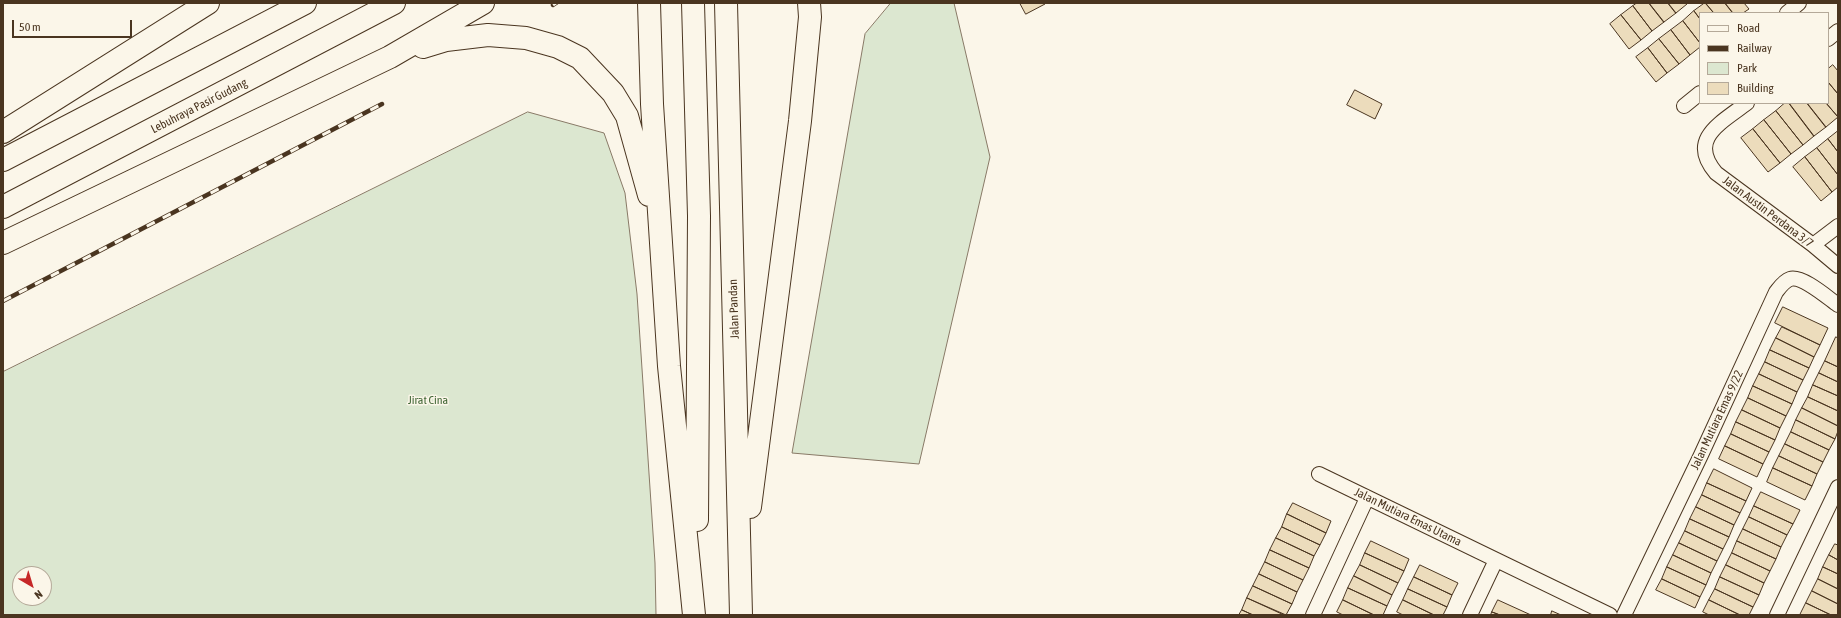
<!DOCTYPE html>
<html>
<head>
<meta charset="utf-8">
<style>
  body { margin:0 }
  #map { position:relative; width:1841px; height:618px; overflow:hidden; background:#fbf6e9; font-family:"Asap Condensed",sans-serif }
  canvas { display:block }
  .frame { position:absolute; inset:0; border:4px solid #4a3520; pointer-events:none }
  .legend { position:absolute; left:1699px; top:12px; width:130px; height:92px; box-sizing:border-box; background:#fbf6e9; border:1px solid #b4a999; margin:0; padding:5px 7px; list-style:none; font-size:12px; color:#4a3520 }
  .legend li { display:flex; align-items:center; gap:8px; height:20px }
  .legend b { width:20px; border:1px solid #b4a999 }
  .north { position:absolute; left:12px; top:566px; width:40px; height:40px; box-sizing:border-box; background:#fbf6e9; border:1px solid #b4a999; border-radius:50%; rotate:142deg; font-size:11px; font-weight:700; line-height:16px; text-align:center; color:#4a3520 }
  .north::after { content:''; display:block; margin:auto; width:14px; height:18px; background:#c62828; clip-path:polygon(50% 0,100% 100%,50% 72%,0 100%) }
  .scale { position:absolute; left:12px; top:20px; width:120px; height:18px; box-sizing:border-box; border:2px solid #4a3520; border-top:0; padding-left:5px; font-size:12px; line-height:14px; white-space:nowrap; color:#4a3520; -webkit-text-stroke:3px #fbf6e9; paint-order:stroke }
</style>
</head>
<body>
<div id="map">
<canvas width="1841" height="618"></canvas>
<div class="frame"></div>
<ul class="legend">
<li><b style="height:5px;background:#fbf6e9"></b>Road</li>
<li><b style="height:5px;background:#4a3520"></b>Railway</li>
<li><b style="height:11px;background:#dce7d0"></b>Park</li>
<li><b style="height:11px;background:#ecdcbc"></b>Building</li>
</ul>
<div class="north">N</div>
<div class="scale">50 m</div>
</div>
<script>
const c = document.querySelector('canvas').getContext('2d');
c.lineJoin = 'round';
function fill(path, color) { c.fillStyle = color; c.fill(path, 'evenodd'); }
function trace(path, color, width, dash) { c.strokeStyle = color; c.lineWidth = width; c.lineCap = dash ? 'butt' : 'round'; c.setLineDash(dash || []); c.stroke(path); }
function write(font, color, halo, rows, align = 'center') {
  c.font = font + ' "Asap Condensed",sans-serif'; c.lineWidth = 3; c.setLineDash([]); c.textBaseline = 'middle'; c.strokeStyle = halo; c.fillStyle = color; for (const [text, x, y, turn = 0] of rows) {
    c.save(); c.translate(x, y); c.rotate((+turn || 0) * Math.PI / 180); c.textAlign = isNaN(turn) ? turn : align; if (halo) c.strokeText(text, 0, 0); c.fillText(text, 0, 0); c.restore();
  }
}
const green = new Path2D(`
  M891 3H954L990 157 919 464 792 453 865 34Z
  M528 112 604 133 625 193 637 294 655 563 656 615H3V372ZM20 574H44V598H20Z`);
fill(green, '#dce7d0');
trace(green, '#887966', 1);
const building = new Path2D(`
  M1020 3H1044L1045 4 1026 14Z
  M1637 3H1649L1664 22 1652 31 1633 6Z
  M1649 3H1668L1676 13 1664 22Z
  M1668 3H1687V4L1676 13Z
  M1705 3 1714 13H1700V19L1694 11Z
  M1706 3H1725L1733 13H1714Z
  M1725 3H1744L1749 9 1743 13H1733Z
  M1633 6 1652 31 1641 40 1621 15Z
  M1694 11 1700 19V43L1683 21Z
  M1621 15 1641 40 1629 49 1610 24Z
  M1683 21 1700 43V47L1690 55 1671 30Z
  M1671 30 1690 55 1679 64 1659 39Z
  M1659 39 1679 64 1667 73 1648 48Z
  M1648 48 1667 73 1656 82 1636 57Z
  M1833 65 1838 71V94L1828 82V69Z
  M1828 82 1838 94V117L1826 103H1828Z
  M1355 90 1382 104 1375 119 1347 105Z
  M1785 103H1789L1814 136 1803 145 1776 111Z
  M1789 103H1807L1826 127 1814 136Z
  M1807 103H1826L1838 117 1826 127Z
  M1776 111 1803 145 1791 154 1764 120Z
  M1764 120 1791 154 1780 163 1753 129Z
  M1753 129 1780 163 1768 172 1741 138Z
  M1838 131V152L1828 139Z
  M1828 139 1838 152V175L1817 148Z
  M1817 148 1838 175V187L1832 192 1805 157Z
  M1805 157 1832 192 1821 201 1793 167Z
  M1783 307 1828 328 1820 345 1775 323Z
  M1782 327 1820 345 1814 357 1776 338Z
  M1836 337 1838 338V367L1825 361Z
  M1776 338 1814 357 1809 368 1770 350Z
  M1770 350 1809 368 1803 380 1765 362Z
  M1825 361 1838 367V382L1819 373Z
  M1765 362 1803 380 1797 392 1759 374Z
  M1819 373 1838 382V396L1813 385Z
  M1759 374 1797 392 1792 404 1753 386Z
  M1813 385 1838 396V411L1808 397Z
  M1753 386 1792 404 1786 416 1748 398Z
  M1808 397 1838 411V426L1802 408Z
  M1748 398 1786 416 1780 428 1742 410Z
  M1802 408 1838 426V431L1835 439 1796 420Z
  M1742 410 1780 428 1775 440 1736 422Z
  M1796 420 1835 439 1829 450 1791 432Z
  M1736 422 1775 440 1769 452 1731 434Z
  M1791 432 1829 450 1823 462 1785 444Z
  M1731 434 1769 452 1763 464 1725 446Z
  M1785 444 1823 462 1817 474 1779 456Z
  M1725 446 1763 464 1757 477 1719 459Z
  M1779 456 1817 474 1812 486 1773 468Z
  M1773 468 1812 486 1805 500 1767 482Z
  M1714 469 1752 488 1746 501 1707 483Z
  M1707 483 1746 501 1740 513 1702 495Z
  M1761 492 1800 510 1793 524 1754 506Z
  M1702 495 1740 513 1734 525 1696 507Z
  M1293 503 1331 521 1326 533 1287 514Z
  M1754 506 1793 524 1787 535 1749 517Z
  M1696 507 1734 525 1729 537 1690 519Z
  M1287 514 1326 533 1320 545 1282 527Z
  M1749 517 1787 535 1781 547 1743 529Z
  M1690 519 1729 537 1723 549 1685 531Z
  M1282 527 1320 545 1314 556 1276 538Z
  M1743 529 1781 547 1776 559 1737 541Z
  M1685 531 1723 549 1717 561 1679 543Z
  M1276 538 1314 556 1309 568 1270 550Z
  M1371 541 1409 559 1404 571 1365 553Z
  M1737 541 1776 559 1770 571 1732 553Z
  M1679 543 1717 561 1711 573 1673 555Z
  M1835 544 1838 545V560L1829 555Z
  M1270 550 1309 568 1303 580 1265 562Z
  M1365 553 1404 571 1398 583 1360 565Z
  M1732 553 1770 571 1764 583 1726 565Z
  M1673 555 1711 573 1706 585 1667 567Z
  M1829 555 1838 560V574L1823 567Z
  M1265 562 1303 580 1297 592 1259 574Z
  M1360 565 1398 583 1392 595 1354 576Z
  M1420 565 1458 583 1452 595 1414 577Z
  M1726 565 1764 583 1759 595 1720 577Z
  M1667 567 1706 585 1700 597 1662 579Z
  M1823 567 1838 574V589L1818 579Z
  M1259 574 1297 592 1292 604 1253 586Z
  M1354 576 1392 595 1387 606 1348 588Z
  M1414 577 1452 595 1447 607 1408 589Z
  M1720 577 1759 595 1753 607 1715 589Z
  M1662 579 1700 597 1695 608 1656 590Z
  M1818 579 1838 589V604L1812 591Z
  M1253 586 1292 604 1286 615 1247 598Z
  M1348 588 1387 606 1383 615H1374L1343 600Z
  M1408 589 1447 607 1443 615H1434L1403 600Z
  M1715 589 1753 607 1749 615H1740L1709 600Z
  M1812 591 1838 604V615H1831L1806 603Z
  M1247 598 1284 615H1253L1242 610Z
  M1343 600 1374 615H1343L1337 612Z
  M1403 600 1434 615H1403L1397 612Z
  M1498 600 1531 615H1500L1492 612Z
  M1709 600 1740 615H1709L1703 612Z
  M1806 603 1831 615H1800Z
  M1242 610 1253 615H1239Z
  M1552 611 1561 615H1551Z
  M1492 612 1500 615H1491Z`);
fill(building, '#ecdcbc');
trace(building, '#4a3520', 1);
const minor = new Path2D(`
  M1787 13 1799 3
  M1828 39 1838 31
  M1747 103C1721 123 1687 139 1716 173L1813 245 1838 266
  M1684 106 1700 93
  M1813 245 1838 226
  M1319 474 1610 615
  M1313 615 1367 498
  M1470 615 1496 560
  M1624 615 1701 455 1776 292C1780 287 1784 281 1790 279 1802 275 1828 298 1838 305
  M1777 615 1838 487`);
const trunk = new Path2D(`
  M649 3 652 104 669 366 694 615
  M693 3 699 216 697 520
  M726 3 741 615
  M423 47 446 40 488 35 526 38 558 47 580 58 613 93 627 116 649 195
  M3 132 208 3
  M3 160 305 3
  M3 207 394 3
  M3 243 390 57 483 3
  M750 507 800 121 810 17 809 3`);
trace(minor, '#4a3520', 16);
trace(trunk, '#4a3520', 24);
trace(minor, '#fbf6e9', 14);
trace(trunk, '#fbf6e9', 22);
const rail = new Path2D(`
  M553 5 556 3
  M3 301 382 104`);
trace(rail, '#4a3520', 4.5);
trace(rail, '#fbf6e9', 3, [9]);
write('12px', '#4a3520', '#fbf6e9', [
  ["Lebuhraya Pasir Gudang",199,106,-27],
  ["Jalan Austin Perdana 3/7",1768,212,37],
  ["Jalan Pandan",734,309,-92],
  ["Jalan Mutiara Emas 9/22",1717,420,-65],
  ["Jalan Mutiara Emas Utama",1408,517,26]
]);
write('12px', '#436837', '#fbf6e9', [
  ["Jirat Cina",428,400]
]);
</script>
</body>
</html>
